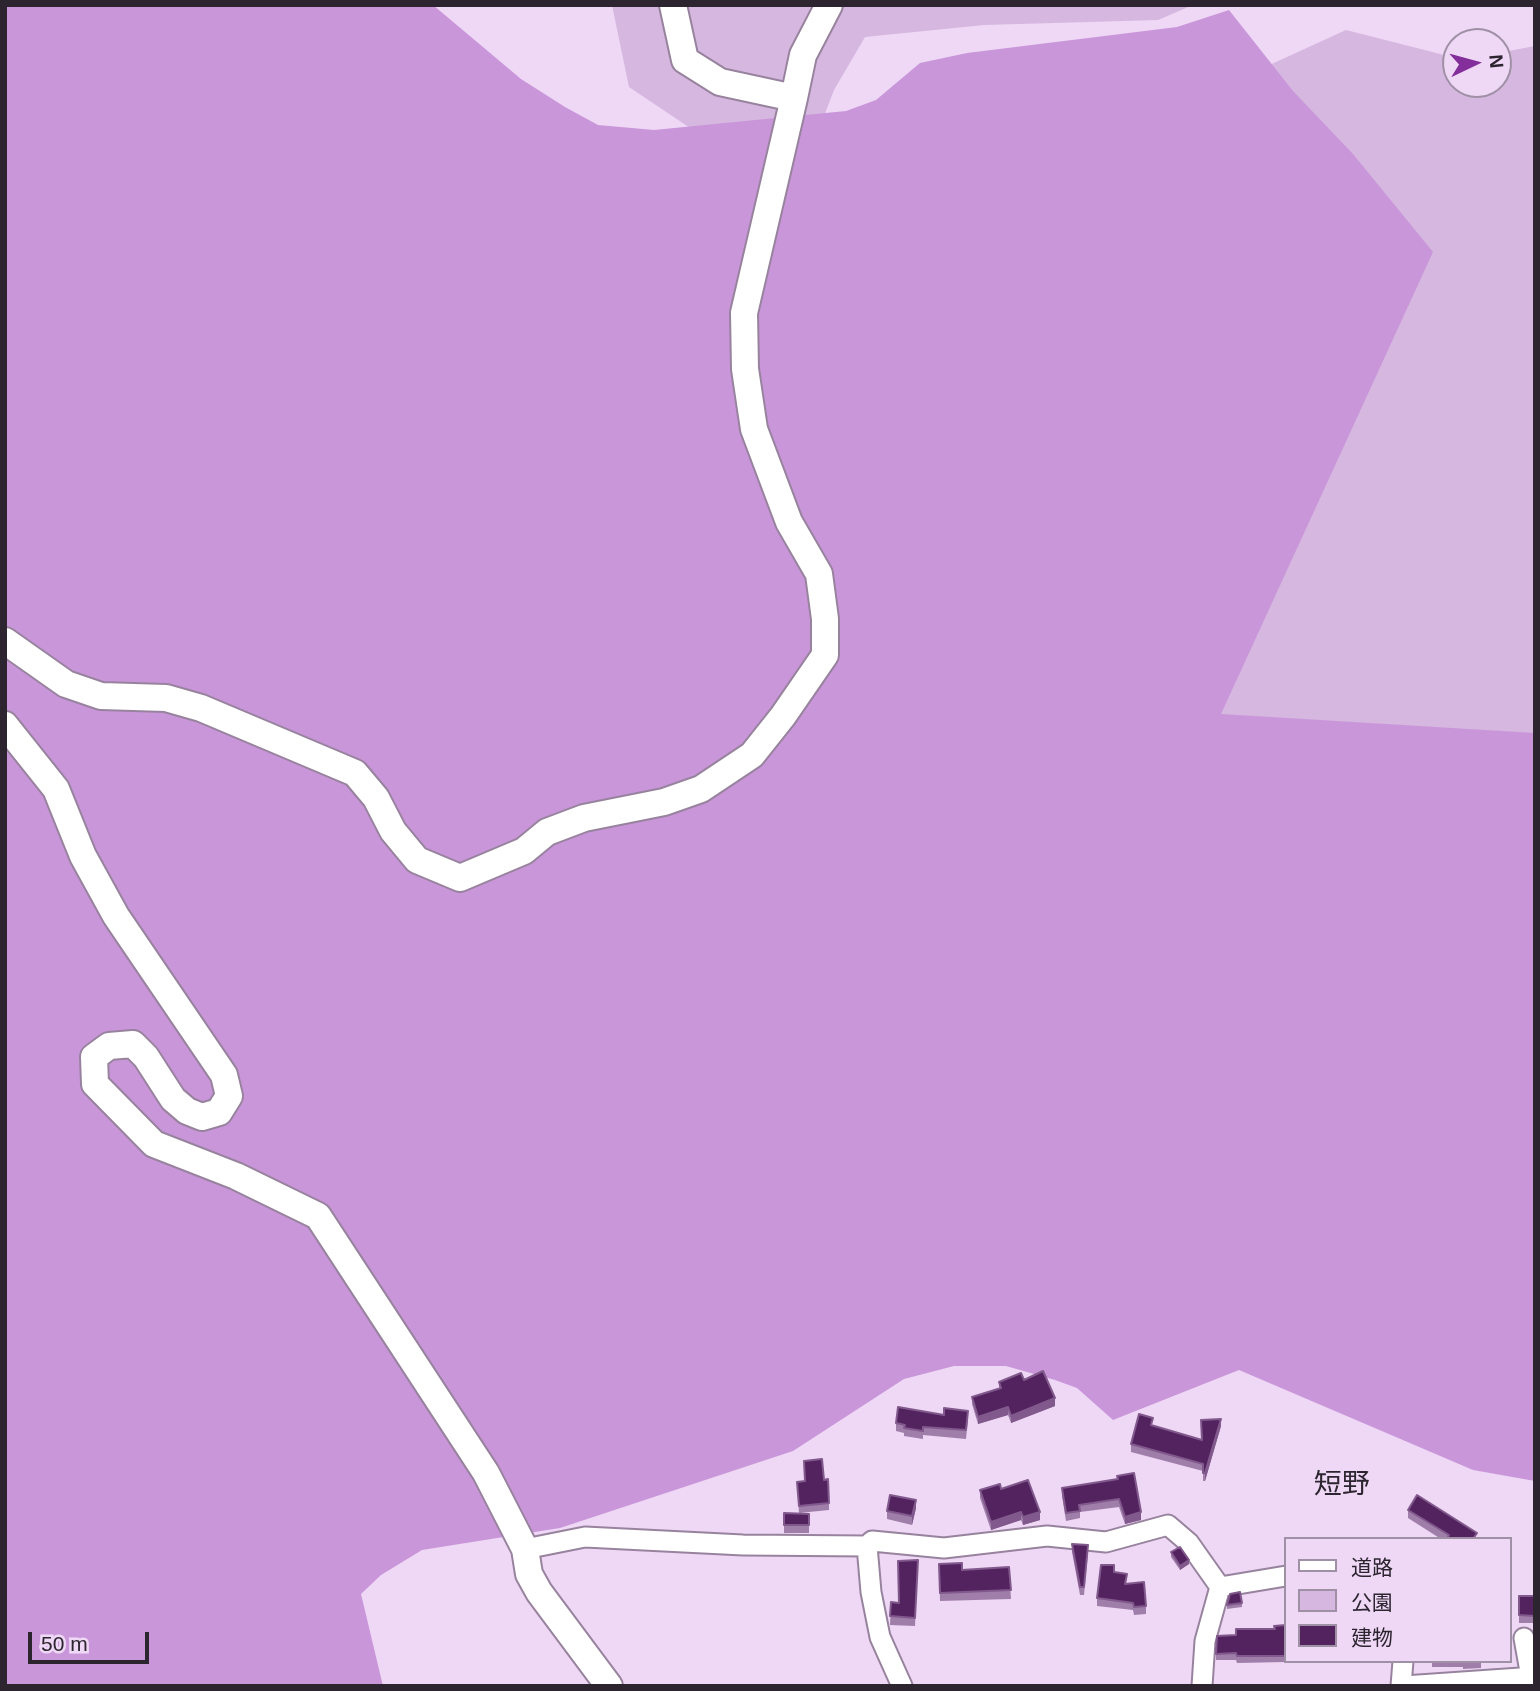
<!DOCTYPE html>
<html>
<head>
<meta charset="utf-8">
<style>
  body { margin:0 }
  #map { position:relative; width:1540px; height:1691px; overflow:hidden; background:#eed8f5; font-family:Arial,"Noto Sans JP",sans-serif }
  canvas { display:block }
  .frame { position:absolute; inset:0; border:7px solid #2c242f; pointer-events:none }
  .legend { position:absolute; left:1284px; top:1537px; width:228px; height:126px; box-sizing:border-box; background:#eed8f5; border:2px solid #a090a6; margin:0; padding:9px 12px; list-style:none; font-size:21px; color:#2c242f }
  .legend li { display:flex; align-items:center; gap:14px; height:35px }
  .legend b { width:35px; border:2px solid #a090a6 }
  .north { position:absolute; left:1442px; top:28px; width:70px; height:70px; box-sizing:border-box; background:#eed8f5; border:2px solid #a090a6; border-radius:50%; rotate:85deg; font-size:19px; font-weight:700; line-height:28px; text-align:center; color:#2c242f }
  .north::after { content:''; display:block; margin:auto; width:24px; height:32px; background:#842e9b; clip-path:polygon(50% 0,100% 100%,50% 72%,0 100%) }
  .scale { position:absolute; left:28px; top:1632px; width:121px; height:32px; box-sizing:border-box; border:4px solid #2c242f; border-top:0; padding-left:9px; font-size:21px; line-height:24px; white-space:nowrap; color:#2c242f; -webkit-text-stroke:5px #eed8f5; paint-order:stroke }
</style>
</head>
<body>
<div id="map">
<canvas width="1540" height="1691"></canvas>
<div class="frame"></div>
<ul class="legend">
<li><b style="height:9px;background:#fff"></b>道路</li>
<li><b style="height:19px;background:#d6b7e0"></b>公園</li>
<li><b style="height:19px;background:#52235f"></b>建物</li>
</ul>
<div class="north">N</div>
<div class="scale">50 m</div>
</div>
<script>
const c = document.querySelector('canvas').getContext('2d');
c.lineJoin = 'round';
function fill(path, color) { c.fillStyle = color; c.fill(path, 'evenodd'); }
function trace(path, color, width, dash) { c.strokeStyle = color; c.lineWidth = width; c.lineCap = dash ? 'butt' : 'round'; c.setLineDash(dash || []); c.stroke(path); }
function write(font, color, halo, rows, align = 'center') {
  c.font = font + ' Arial,"Noto Sans JP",sans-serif'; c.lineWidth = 7; c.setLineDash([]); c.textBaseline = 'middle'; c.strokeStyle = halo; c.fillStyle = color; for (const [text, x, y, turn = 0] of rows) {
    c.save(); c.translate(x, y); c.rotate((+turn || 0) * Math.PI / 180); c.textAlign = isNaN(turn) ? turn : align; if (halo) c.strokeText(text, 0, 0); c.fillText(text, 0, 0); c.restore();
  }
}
fill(new Path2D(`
  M612 5H1193L1158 20 984 25 865 37 834 90 804 168 714 144 629 87Z
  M1346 30 1456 58V84H1498V53L1535 46V771L1259 766 873 273 1241 78Z`), '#d6b7e0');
fill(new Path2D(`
  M5 5H433L521 79 565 107 598 125 654 130 846 111 876 100 920 63 967 53 1177 27 1229 10 1293 91 1353 154 1433 252 1221 714 1535 733V1481L1473 1470 1239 1370 1113 1420 1077 1388 1055 1380 1006 1366H954L904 1379 793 1451 560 1528 422 1550 381 1575 361 1594 383 1686H5Z`), '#ca96da');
const street = new Path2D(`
  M867 1546 871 1592 880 1637 902 1686
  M525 1549 585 1537 743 1545 867 1546 872 1541 944 1548 1047 1536 1106 1542 1168 1525 1189 1543 1220 1587
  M1220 1587 1286 1576
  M1524 1638 1531 1677
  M1202 1686 1205 1641 1220 1587
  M1401 1686 1403 1661
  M1404 1686 1535 1677`);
const secondary = new Path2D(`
  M673 5 685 60 720 82 794 98 803 55 829 5
  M5 641 66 684 101 696 166 698 201 708 355 773 376 798 393 831 417 860 460 878 524 851 547 832 584 818 664 802 701 789 752 755 783 716 825 655V619L819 574 789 522 754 429 745 369 744 313 794 98
  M5 725 56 789 83 856 116 916 224 1075 229 1096 219 1112 202 1117 187 1111 173 1099 146 1057 133 1044 109 1046 94 1057 95 1084 154 1144 236 1176 318 1216 486 1473 525 1549 529 1574 539 1592 609 1686`);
trace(street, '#98839e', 23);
trace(secondary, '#98839e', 30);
trace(street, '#fff', 19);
trace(secondary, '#fff', 26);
fill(new Path2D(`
  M1024 1380 1055 1406 1011 1423 1008 1415 978 1424 972 1404V1397L999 1388V1382Z
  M968 1419 966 1439 923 1435V1439L904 1436V1433L896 1431V1423Z
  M1153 1426 1201 1440 1221 1426 1205 1481H1203V1471L1131 1452V1444Z
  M1117 1476 1141 1520 1125 1524 1119 1507 1080 1512V1518L1066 1521 1062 1496V1488L1117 1480Z
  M824 1480 829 1503V1510L799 1513 797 1482Z
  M980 1490 1040 1520 1023 1525 1021 1520 991 1530 980 1498Z
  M916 1508 912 1525 887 1519V1511Z
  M1408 1510 1477 1539H1441L1408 1518Z
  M784 1513 809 1514V1533H784Z
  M1072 1544 1088 1553 1084 1595H1080L1072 1552Z
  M1171 1552 1189 1564 1180 1570 1171 1557Z
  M918 1560 915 1626 890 1625 891 1602 899 1603Z
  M939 1564 962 1570 1009 1567 1011 1599 940 1601Z
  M1114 1572 1146 1606V1614L1134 1615 1133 1610 1097 1606V1598Z
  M1519 1596H1535V1623H1519Z
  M1242 1603V1607L1227 1609V1605Z
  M1286 1625 1285 1662 1237 1663 1236 1660H1216V1654L1236 1635 1275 1629Z
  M1432 1661H1481V1668L1463 1669V1667H1432Z`), '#a07eaa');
fill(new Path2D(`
  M1055 1398V1406L1011 1423V1416Z
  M1008 1407V1415L978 1424V1417Z
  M1221 1419V1426L1205 1481V1473Z
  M916 1500V1508L912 1525V1516Z
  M1021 1512V1520L991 1530V1522Z
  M1040 1512V1520L1023 1525V1517Z
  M1141 1512V1520L1125 1524V1517Z
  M1189 1560V1564L1180 1570V1566Z`), '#81598c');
const building = new Path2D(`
  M1043 1371 1055 1398 1011 1416 1008 1407 978 1417 972 1397 1001 1388 999 1382 1021 1373 1024 1380Z
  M898 1407 944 1415V1408L968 1411 966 1430 923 1427V1431L904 1428 905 1425 896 1423Z
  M1139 1414 1153 1418 1151 1425 1202 1440 1201 1420 1221 1419 1205 1473H1203V1464L1131 1444Z
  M822 1459 824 1480 828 1479 829 1503 799 1506 797 1482 805 1481 804 1461Z
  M1134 1473 1141 1512 1125 1517 1119 1499 1079 1505 1080 1511 1066 1513 1062 1488 1118 1479 1117 1476Z
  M1028 1480 1040 1512 1023 1517 1021 1512 991 1522 980 1490 1000 1484 1001 1489Z
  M890 1495 916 1500 912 1516 887 1511Z
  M1417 1495 1477 1533 1473 1539H1447L1449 1535 1408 1510Z
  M784 1513 809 1514V1525H784Z
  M1072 1544 1088 1545 1084 1587H1080Z
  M1180 1547 1189 1560 1180 1566 1171 1552Z
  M918 1560 915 1618 890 1616 891 1602 899 1603 898 1561Z
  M962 1563V1570L1009 1567 1011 1590 940 1593 939 1564Z
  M1101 1565H1114V1572L1127 1574 1125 1584 1144 1582 1146 1606 1134 1607 1133 1603 1097 1598Z
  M1240 1592 1242 1603 1227 1605 1230 1594Z
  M1519 1596H1535V1616L1519 1615Z
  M1286 1625V1638H1285V1656H1237L1236 1653 1216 1654 1217 1636 1236 1635V1629H1275L1274 1626Z`);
fill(building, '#52235f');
trace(building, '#81598c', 2);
write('28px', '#2c242f', '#eed8f5', [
  ["短野",1342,1485]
]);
</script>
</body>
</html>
